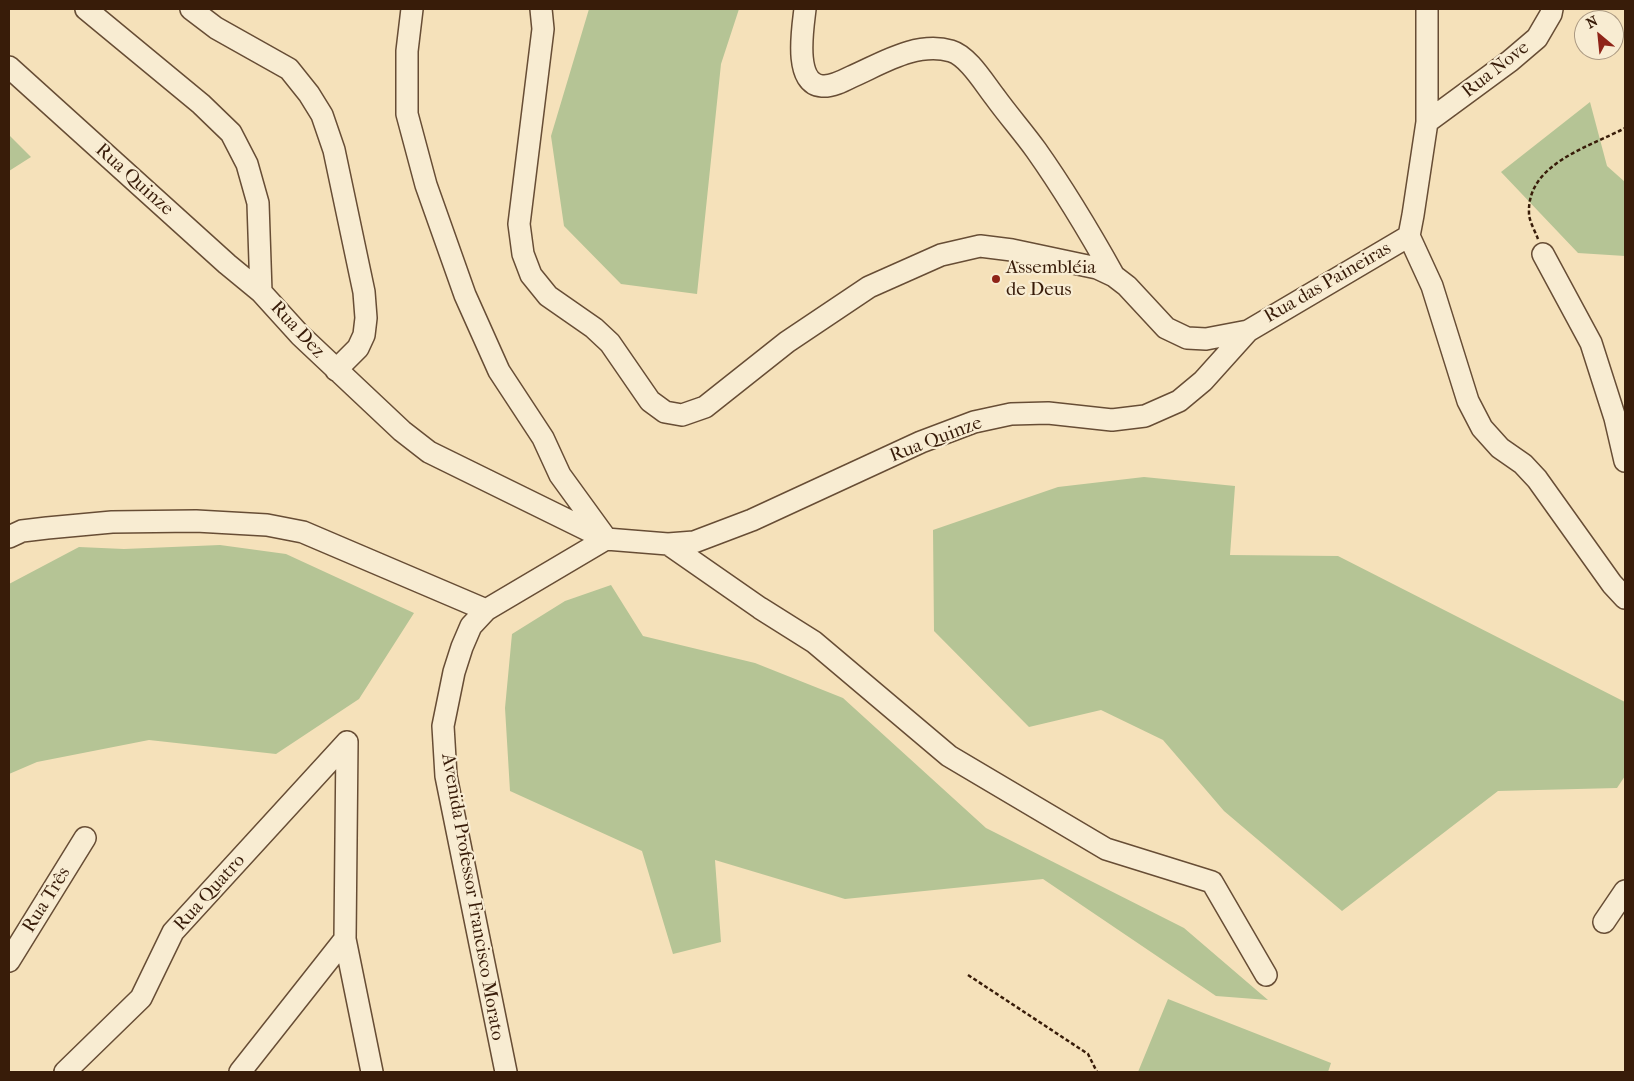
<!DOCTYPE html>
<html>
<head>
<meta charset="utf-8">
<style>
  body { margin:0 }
  #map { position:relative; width:1634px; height:1081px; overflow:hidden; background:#f5e1ba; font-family:"IM FELL French Canon",serif }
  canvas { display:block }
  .frame { position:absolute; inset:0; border:10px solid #381c09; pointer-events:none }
  .north { position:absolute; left:1574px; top:10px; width:50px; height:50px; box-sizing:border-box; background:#f8ecd2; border:1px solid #ab9982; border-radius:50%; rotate:332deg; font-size:14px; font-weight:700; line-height:20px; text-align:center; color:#381c09 }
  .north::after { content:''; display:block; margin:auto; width:18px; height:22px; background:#8f2418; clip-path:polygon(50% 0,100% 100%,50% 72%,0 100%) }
</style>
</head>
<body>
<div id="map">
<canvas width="1634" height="1081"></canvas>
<div class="frame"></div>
<div class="north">N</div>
</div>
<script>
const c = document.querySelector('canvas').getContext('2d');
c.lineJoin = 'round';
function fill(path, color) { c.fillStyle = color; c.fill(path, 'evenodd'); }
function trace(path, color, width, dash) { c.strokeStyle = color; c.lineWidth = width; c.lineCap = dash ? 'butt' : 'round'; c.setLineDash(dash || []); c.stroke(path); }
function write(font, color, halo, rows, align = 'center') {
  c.font = font + ' "IM FELL French Canon",serif'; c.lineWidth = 4.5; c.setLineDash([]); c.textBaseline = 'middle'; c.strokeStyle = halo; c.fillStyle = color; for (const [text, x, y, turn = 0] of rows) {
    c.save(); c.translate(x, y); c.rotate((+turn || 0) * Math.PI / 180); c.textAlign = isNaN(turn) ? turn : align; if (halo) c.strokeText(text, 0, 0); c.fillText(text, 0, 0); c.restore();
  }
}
fill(new Path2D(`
  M589 9H739L721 64 697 294 621 284 564 226 551 136Z
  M1590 102 1607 166 1625 182V256L1578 253 1501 172Z
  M9 135 31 157 9 171Z
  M1144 477 1235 486 1230 555 1338 556 1625 702V776L1617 788 1498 791 1342 911 1224 811 1163 740 1101 710 1029 727 934 631 933 530 1058 487Z
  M220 545 286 554 414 613 359 699 276 754 149 740 37 762 9 774V584L79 547 124 549Z
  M611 585 643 636 755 663 843 698 986 828 1184 928 1268 1000 1216 996 1043 879 845 899 715 860 721 942 673 954 642 851 510 791 505 708 512 634 565 601Z
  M1168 999 1331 1063 1328 1072H1138Z`), '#b5c495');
const minor = new Path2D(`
  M86 9 201 104 231 133 247 164 258 203 261 292 300 335 402 431 429 452 606 539 668 544 694 542 752 520 921 442 974 422 1011 414 1048 413 1112 420 1145 416 1179 401 1203 381 1248 331 1409 236
  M191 9 216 28 289 69 309 94 322 115 334 150 364 292 366 318 364 335 358 348 336 370
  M412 9 407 51V114L426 185 465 295 499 371 543 438 560 475 605 537
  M541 9 543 29 519 224 523 254 531 275 548 296 594 328 610 343 650 401 665 412 682 415 705 407 787 342 869 287 941 255 980 246 1012 250 1097 268 1114 276 1127 286 1166 328 1187 338 1206 339 1248 331
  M805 9C803 27 793 84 822 86 831 87 843 81 851 77 881 64 916 41 951 51 968 56 984 83 995 97 1008 115 1023 132 1036 150 1065 191 1090 233 1114 276
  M9 67 227 264 261 292
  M1427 122 1510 61 1537 38 1551 14 1552 9
  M1409 236 1432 286 1468 401 1482 428 1500 448 1523 464 1537 479 1612 584 1625 598
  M1409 236 1413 215 1427 122V9
  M1543 254 1591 343 1615 418 1625 461
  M9 537 22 531 47 528 112 522 196 521 267 525 303 532 486 610
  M668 544 760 608 814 642 949 756 1106 849 1212 882 1266 975
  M347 742 345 939 372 1072
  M1604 922 1625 891
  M9 961 85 838
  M65 1072 141 998 173 932 347 742
  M240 1072 345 939
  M506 1072 446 776 443 726 454 672 462 647 471 626 486 610 606 539`);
trace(minor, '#674d35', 24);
trace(new Path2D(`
  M1538 239C1535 231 1529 221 1529 213 1527 163 1590 147 1625 128
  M968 975 1088 1054 1097 1072`), '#381c09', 2.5, [4, 2.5]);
trace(minor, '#f8ecd2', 21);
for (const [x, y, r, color] of [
  [996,279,5,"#8f2418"]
]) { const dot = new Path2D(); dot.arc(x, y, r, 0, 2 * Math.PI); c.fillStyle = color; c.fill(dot); trace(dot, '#f8ecd2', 2); }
write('19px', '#381c09', '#f8ecd2', [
  ["Rua Nove",1496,70,-38],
  ["Rua Quinze",134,180,42],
  ["Rua das Paineiras",1328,283,-30],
  ["Rua Dez",297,330,47],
  ["Rua Quinze",936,440,-21],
  ["Rua Quatro",210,893,-48],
  ["Avenida Professor Francisco Morato",472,897,80],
  ["Rua Três",47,900,-58]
]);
write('19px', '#381c09', '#f8ecd2', [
  ["Assembléia",1006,268],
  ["de Deus",1006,290]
], 'left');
</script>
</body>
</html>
